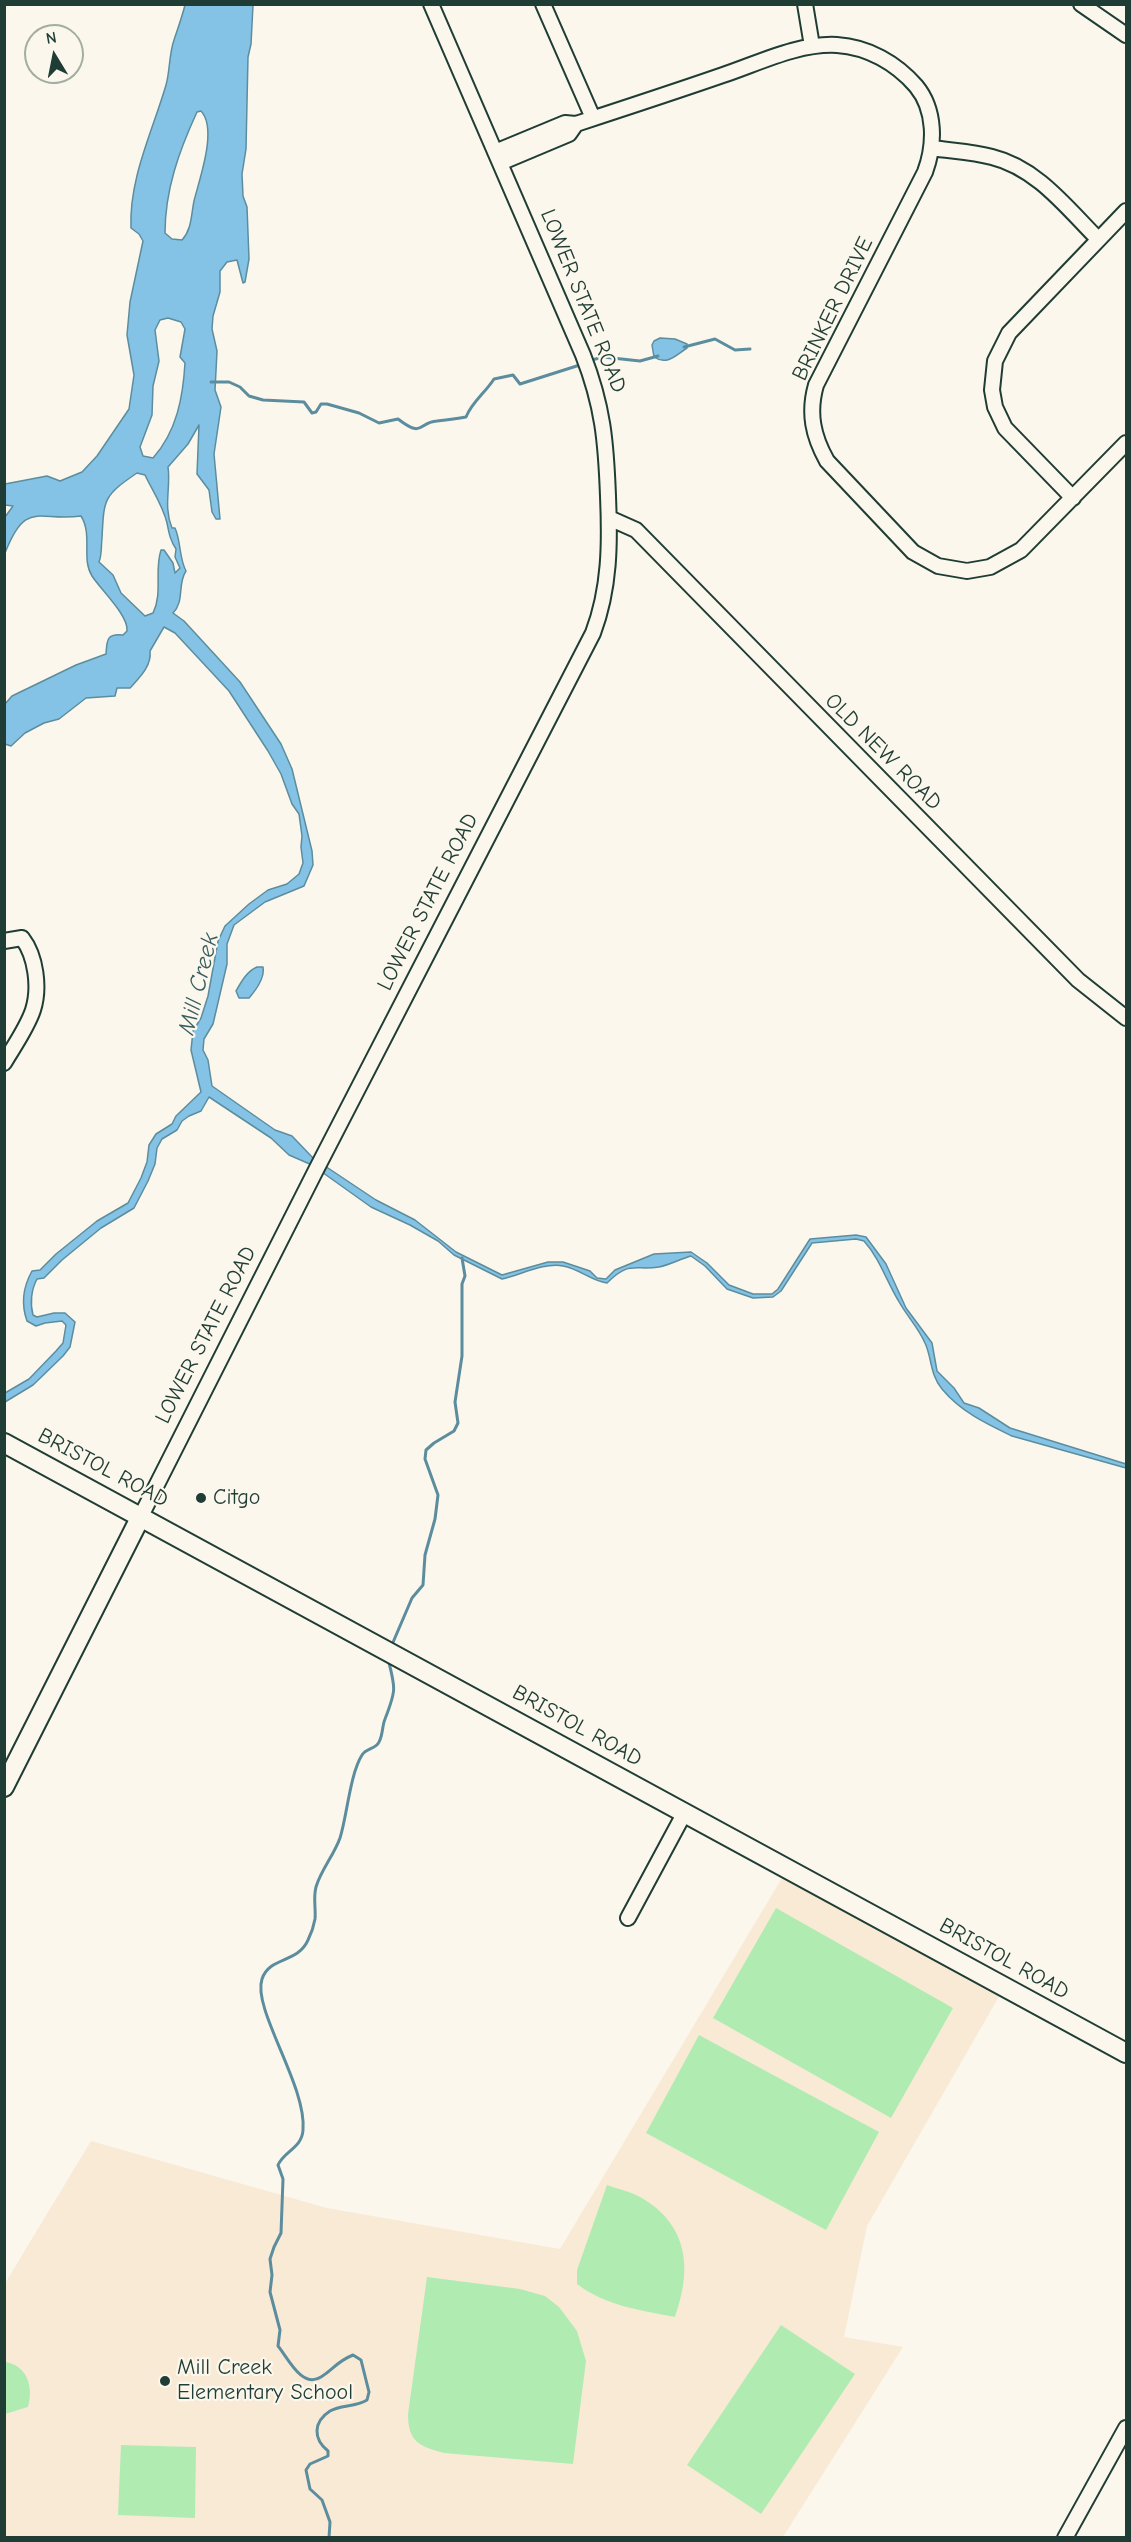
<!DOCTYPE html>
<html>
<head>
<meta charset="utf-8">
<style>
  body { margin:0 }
  #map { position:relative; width:1131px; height:2542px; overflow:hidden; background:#fbf7ec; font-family:"Comic Neue",sans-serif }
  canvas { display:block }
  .frame { position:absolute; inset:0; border:6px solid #1f3d34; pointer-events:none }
  .north { position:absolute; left:24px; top:24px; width:60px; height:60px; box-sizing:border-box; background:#fbf7ec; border:2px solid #a3ada2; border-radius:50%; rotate:350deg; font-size:16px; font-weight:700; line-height:24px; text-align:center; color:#1f3d34 }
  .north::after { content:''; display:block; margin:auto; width:21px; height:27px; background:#1f3d34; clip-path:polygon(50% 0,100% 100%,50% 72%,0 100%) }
</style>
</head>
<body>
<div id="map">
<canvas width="1131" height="2542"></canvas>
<div class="frame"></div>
<div class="north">N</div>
</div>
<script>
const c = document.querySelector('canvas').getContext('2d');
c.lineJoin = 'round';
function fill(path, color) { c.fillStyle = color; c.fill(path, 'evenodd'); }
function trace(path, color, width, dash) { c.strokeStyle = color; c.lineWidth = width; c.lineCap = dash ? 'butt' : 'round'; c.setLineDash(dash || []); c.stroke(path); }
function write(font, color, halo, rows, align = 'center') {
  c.font = font + ' "Comic Neue",sans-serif'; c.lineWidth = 4.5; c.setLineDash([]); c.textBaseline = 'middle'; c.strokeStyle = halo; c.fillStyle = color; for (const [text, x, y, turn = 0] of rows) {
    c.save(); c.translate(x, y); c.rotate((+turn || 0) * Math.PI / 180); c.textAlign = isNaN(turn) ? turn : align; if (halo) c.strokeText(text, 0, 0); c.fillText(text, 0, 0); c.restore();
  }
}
fill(new Path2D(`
  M788 1868 1005 1986 867 2226 844 2337 903 2347 783 2537H5L4 2285 91 2141 327 2208 560 2249Z`), '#f9ead6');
fill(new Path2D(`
  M776 1908 953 2008 891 2118 713 2018Z
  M699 2035 879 2132 826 2230 646 2133Z
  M607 2185C618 2189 632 2192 642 2198 689 2226 692 2270 675 2317 640 2310 606 2306 577 2284V2270Z
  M427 2277 520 2289 545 2296 559 2307 577 2331 586 2361 573 2464 444 2453C419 2446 408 2442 408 2414Z
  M781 2325 855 2374 761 2514 687 2465Z
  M5 2362C27 2365 34 2387 28 2407L5 2414Z
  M121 2445 196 2447 195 2518 118 2515Z`), '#b0ecb2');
const water = new Path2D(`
  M185 5H253L251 44 248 57 246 149 242 174 243 196 247 207 249 259 245 282 243 283 237 260 227 262 220 271V292L213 316 212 329 217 351 215 390 221 407 214 454 220 519H216L212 512 209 490 197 474 199 425 188 444 168 467C171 488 163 506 172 528H175C181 541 179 558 186 571 177 584 185 601 173 613L184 621 240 682 281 744 292 769 312 851 313 865 304 886 265 902 234 925 227 944V964L213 1024 204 1039 203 1050 208 1060 212 1086 275 1130 292 1136 313 1158 376 1200 415 1220 456 1252 502 1275 548 1262H563L590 1271 597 1278 606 1279 615 1270 654 1254 691 1252 707 1263 729 1285 753 1294H772L778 1289 810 1239 856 1235 866 1237 886 1264 906 1308 932 1343 937 1371 954 1388 964 1403 979 1408 1010 1428 1126 1464V1468L1012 1436C987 1424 961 1412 942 1389 930 1375 932 1358 925 1343 918 1327 906 1315 898 1300 886 1280 880 1259 864 1241L856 1239 812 1243 781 1291 773 1297 753 1298 727 1289 705 1266 691 1256C680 1259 670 1265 659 1267 634 1271 630 1260 607 1283 591 1281 580 1269 563 1266 545 1262 520 1275 502 1279L454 1255 438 1241 410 1225 371 1207 312 1165 289 1155 271 1138 209 1097 201 1111 189 1116 182 1121 177 1130 162 1139 157 1148 155 1164 148 1181 134 1208 101 1228 62 1260 44 1278 37 1279C31 1290 30 1304 33 1315L37 1317 54 1313H65L75 1322 70 1347 63 1356 33 1385 5 1402V1393L29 1379 56 1351 63 1343 66 1325 62 1321 45 1323 36 1326 27 1321C21 1304 23 1287 32 1271L40 1270 56 1254 97 1221 128 1203 141 1178 147 1162 149 1145 156 1134 172 1124 176 1116 201 1092 191 1050 193 1031 201 1018 208 996 218 941 225 926 249 904 268 890 287 884 299 874 303 863 301 847 302 836 299 814 292 804 281 774 268 751 229 691 175 633 164 627 150 651C152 666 139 678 130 688H117L115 696 86 698 59 719 44 723 25 733 11 746 5 744V704L12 696 76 665 106 654C107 641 106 633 123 635L127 631C129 616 101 590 92 576 81 559 93 535 81 516 38 522 26 499 5 553V517L13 506 5 505V484L47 476 60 481 82 472 97 456 129 409 134 375 127 335 130 302 143 241 139 234 131 228C129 178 152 133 166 85 170 71 169 54 174 40 178 28 182 17 185 5ZM201 111C218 129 199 180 194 201 191 215 192 229 182 240L172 239 165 233C165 190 179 151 197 112ZM168 318 181 322 185 329 180 357 185 363C183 397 177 431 153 458L143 456 140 447 152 415 153 386 159 361 155 330 160 320ZM137 473 145 475C152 490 163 506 167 523 169 533 170 540 176 549L175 557 180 568 175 573 173 563 164 550H161C154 571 163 593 153 613L145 616 121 593 113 575 99 562C102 555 101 546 102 538 104 499 103 496 137 473Z
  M660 338 675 339 687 344V348C676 355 667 366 654 357L652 345 654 341Z
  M257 967H263C265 978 256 990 249 998H239L236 991C241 982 247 971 257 967Z`);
fill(water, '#84c3e5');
trace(water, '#5c8d9e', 1.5);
trace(new Path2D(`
  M684 347 715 339 735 350 750 349
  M588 361 603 357 640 361 658 356
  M211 382H229L240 387 249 396 263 400 304 402 312 413 316 412 321 404H327L359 413 379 423 398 419C424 439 418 422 437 421 447 420 456 419 466 417 472 402 485 393 494 379L513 375 520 384 583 364
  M391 1647 412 1598 423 1585 425 1555 435 1519 438 1495 425 1459 426 1450 434 1443 454 1431 458 1423 455 1402 462 1356V1284L465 1276 462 1258
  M329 2538 330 2522 322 2500 310 2489 306 2470 310 2464 328 2456V2451C313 2439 313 2422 330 2411 341 2405 356 2407 367 2400L369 2392 361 2360 353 2355C336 2362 334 2369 321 2377 302 2389 288 2358 278 2346L280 2330 270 2292 272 2275 270 2259 274 2247 281 2233 283 2179 278 2165C284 2151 302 2148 303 2130 307 2086 252 2009 262 1979 270 1956 297 1964 308 1940 311 1934 314 1925 315 1919 316 1908 313 1898 316 1887 321 1870 334 1855 340 1838 347 1816 350 1774 362 1755 366 1748 376 1749 379 1742 383 1735 382 1726 385 1719 396 1691 396 1689 388 1659`), '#5c8d9e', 3);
const minor = new Path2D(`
  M543 4 593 118
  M805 4 812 46
  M1081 4 1126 35
  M932 148C952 151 973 152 992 157 1037 168 1067 208 1098 239
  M495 152 565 123 576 124C625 108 674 92 723 75 759 63 798 43 837 45 868 47 896 63 916 86 936 110 935 145 925 172L816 385C808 413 813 436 827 461L913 552 938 566 967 571 990 567 1021 550 1126 443
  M500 163 569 134 576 124
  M1073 498 1005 428 995 407 992 390 995 361 1009 333 1126 211
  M609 518 636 530 1078 980 1126 1018
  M4 941 22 938C36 956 40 988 33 1010 27 1028 14 1046 4 1063
  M141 1516 316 1170 593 633C610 588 610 543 608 496 606 442 603 406 583 355L431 4
  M628 1918 685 1812
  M1065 2538 1126 2428`);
const major = new Path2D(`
  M4 1443 1126 2053
  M4 1787 141 1516`);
trace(minor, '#1f3d34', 18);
trace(major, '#1f3d34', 22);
trace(minor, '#fbf7ec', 14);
trace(major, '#fbf7ec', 18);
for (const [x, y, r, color] of [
  [201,1498,6,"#1f3d34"],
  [165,2381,6,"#1f3d34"]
]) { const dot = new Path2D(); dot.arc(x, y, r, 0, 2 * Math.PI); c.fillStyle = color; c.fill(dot); trace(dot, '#fbf7ec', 2); }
write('22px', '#1f3d34', '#fbf7ec', [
  ["LOWER STATE ROAD",583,301,68],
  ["BRINKER DRIVE",833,309,-64],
  ["OLD NEW ROAD",883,752,45],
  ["LOWER STATE ROAD",428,902,-63],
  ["LOWER STATE ROAD",206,1335,-63],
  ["BRISTOL ROAD",103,1468,28],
  ["BRISTOL ROAD",577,1726,29],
  ["BRISTOL ROAD",1004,1959,29]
]);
write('22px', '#1f3d34', '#fbf7ec', [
  ["Citgo",213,1498],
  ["Mill Creek",177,2368],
  ["Elementary School",177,2393]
], 'left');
write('italic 24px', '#385e60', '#fbf7ec', [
  ["Mill Creek",199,984,-76]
]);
</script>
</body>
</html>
